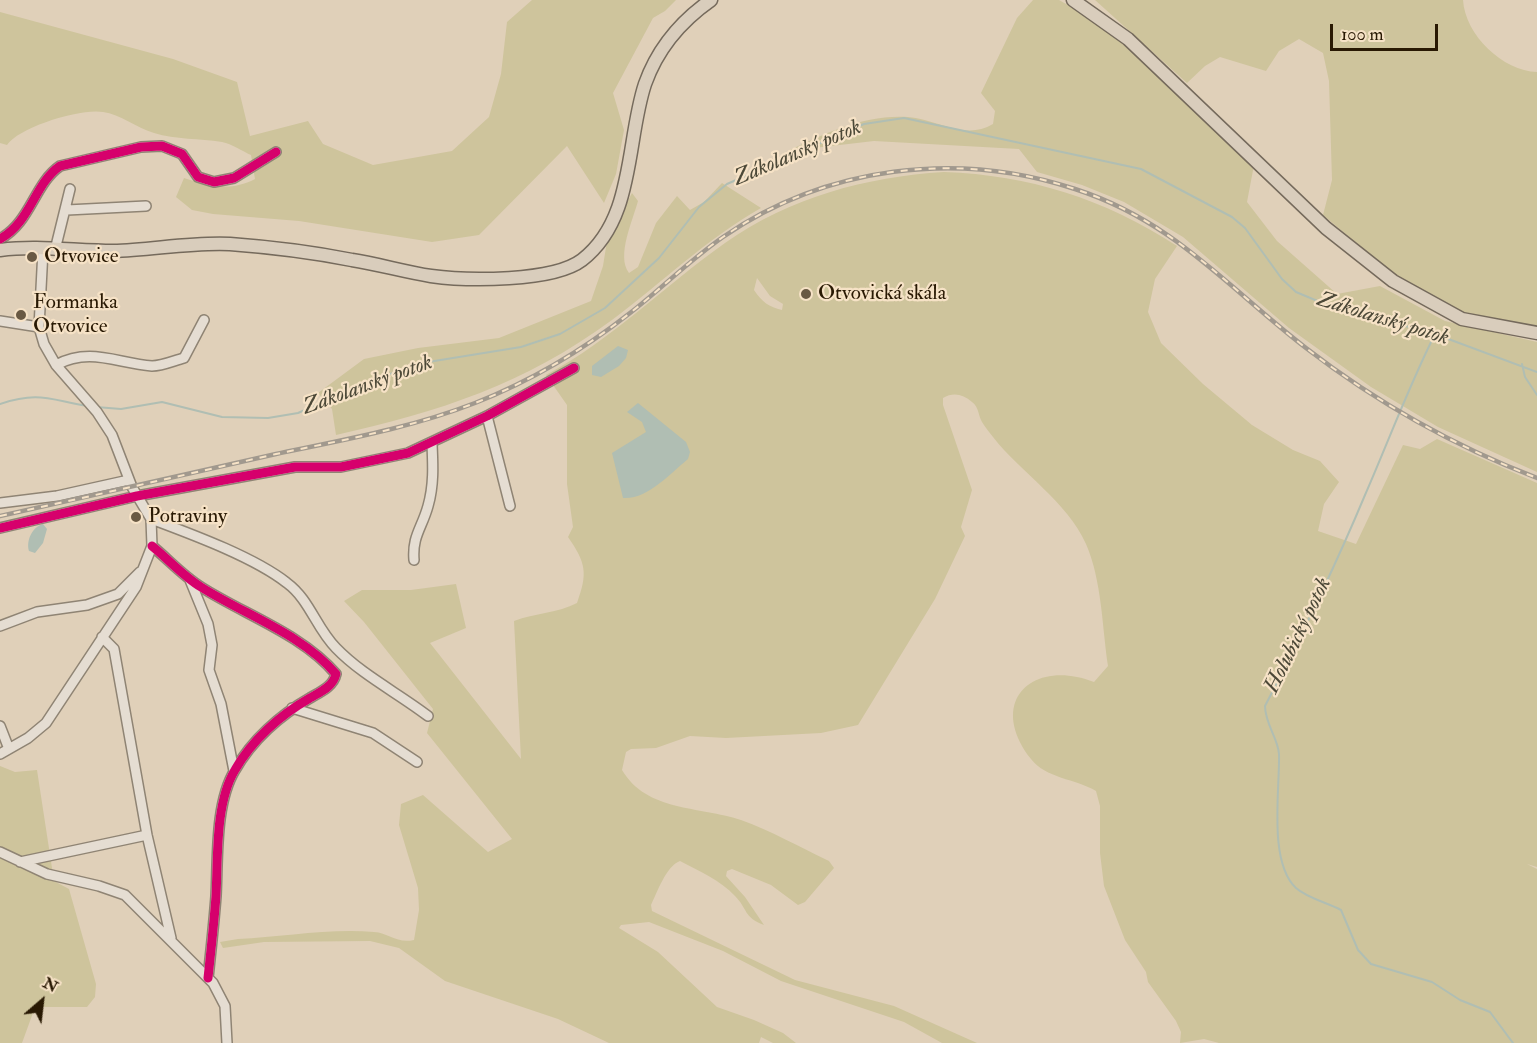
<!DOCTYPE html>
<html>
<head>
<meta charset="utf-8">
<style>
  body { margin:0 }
  #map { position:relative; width:1537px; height:1043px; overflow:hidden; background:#e0d0b9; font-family:"IM FELL Double Pica",serif }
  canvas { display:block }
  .north { position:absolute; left:12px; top:971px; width:60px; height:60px; -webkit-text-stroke:4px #f6e2c6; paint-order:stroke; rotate:28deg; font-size:16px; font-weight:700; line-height:24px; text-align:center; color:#291903 }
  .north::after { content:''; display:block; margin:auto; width:21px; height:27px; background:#291903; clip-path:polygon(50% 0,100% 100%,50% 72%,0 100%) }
  .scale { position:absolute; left:1330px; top:24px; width:108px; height:27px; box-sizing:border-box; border:3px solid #291903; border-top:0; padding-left:8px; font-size:18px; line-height:21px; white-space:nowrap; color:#291903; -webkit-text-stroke:4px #f6e2c6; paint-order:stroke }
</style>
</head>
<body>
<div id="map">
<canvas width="1537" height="1043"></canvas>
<div class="north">N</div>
<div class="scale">100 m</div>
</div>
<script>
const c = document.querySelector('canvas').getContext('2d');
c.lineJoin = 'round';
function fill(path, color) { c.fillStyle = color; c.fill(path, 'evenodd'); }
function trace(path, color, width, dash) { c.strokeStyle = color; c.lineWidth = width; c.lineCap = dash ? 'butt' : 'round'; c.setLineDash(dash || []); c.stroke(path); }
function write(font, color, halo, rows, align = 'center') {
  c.font = font + ' "IM FELL Double Pica",serif'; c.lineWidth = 4.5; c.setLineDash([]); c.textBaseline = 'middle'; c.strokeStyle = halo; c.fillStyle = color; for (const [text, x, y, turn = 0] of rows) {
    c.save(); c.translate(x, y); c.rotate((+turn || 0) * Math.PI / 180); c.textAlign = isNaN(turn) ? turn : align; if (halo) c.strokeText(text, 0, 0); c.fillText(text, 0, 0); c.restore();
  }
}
fill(new Path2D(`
  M532 0H676L665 11 653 18 613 93 624 130 616 174 604 203 567 146 479 235 432 242 299 221 213 214 192 210 176 197 184 178C209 186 230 192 255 179L251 155C242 151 232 144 222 142 199 138 176 140 154 133 137 128 120 114 103 112 81 108 19 127 7 145L0 143V12L173 59 237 82 250 136 308 121 323 144 373 165 452 151 489 117 501 74 507 22Z
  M1033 0H1059L1101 24 1254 165 1247 202 1277 241 1337 294 1380 286 1445 321 1537 342V472L1438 427 1371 387 1289 328 1183 237 1124 202 1082 185 1037 172 1019 149 874 141 788 151C825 133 866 114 908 117 937 119 965 141 993 124L995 111 981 93 1017 18Z
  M1095 0H1463C1465 35 1503 71 1537 72V327L1461 313 1404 283 1323 215 1332 180 1329 81 1323 53 1299 39 1279 51 1266 71 1220 57 1205 66 1187 83Z
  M944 172C1029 175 1105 199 1177 246L1155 279 1148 312 1161 343 1203 384 1252 425 1293 450 1320 461 1339 482 1324 504 1318 531 1356 544 1403 445 1420 449 1437 439 1537 483V867L1527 864 1537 869V1043H1219L1204 1039 1180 1043 1181 1032 1176 1021 1148 982 1146 972 1125 940 1104 886 1100 853V806L1096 791C1076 779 1045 778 1031 759 986 701 1033 658 1094 682L1108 666C1102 626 1102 581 1086 544 1067 501 1021 473 993 437 989 432 985 427 982 422 978 415 979 407 972 402 963 394 953 392 943 398V405L972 490 961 527 965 536 935 599 858 725 821 733 726 738 690 736 656 748 631 749 626 752 622 770C647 812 699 806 741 820 771 831 800 847 829 861L834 868 805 902 798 905 771 885 732 869 727 871 726 876 745 897 764 925C743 917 748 909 735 896 720 880 699 871 680 861 666 866 657 893 651 905L652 911 795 980 894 1006 977 1043H942L904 1022 781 981 723 951 649 922 621 925 619 928 658 952 717 1007 754 1020 783 1033 796 1043H773L761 1037 759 1043H609L558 1019 445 981 399 948 370 941 264 942 223 948 220 942 238 939C281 937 331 928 374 932 389 933 397 944 414 940L419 910 418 888 399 825 401 804 423 795 488 852 512 839 427 733 433 709 364 622 344 601 362 590H411L456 584 466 628 430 643 521 759 514 621C535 613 558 613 577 603 588 573 586 563 568 537L573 527 567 484V405L546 375C613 339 664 286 725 243 790 197 866 177 944 172ZM757 278 770 296 783 304 782 310C769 307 762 302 754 290Z
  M722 183 761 208C706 239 662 283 612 320 525 384 439 412 336 435L332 409 318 393 364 359 418 348 499 338 591 301 603 266 607 241 632 193 638 201C633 220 616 256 629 273L638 267 656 223 677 196 690 210 704 202Z
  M0 766 15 772 37 770 54 881 69 889 96 984 95 997 87 1007H43L34 1010 22 1043H0Z`), '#cec49c');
fill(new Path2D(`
  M618 346 628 350 626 358 619 366 601 377 592 375V366Z
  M638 403 686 442 690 452 688 459C671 473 647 500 623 498L612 453 646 432 642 422 627 412Z
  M43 524 47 529 43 543 35 553 29 551C26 541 32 527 43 524Z`), '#b0beb3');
trace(new Path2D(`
  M1435 334C1408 388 1389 440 1365 495 1335 567 1301 637 1265 706 1265 724 1278 738 1279 754 1280 789 1268 862 1296 888 1307 898 1328 903 1341 910L1358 950 1371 964 1432 982 1460 1000 1490 1012 1513 1043
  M1522 364 1525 377 1537 395
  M0 404C39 391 50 400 88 406
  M96 407 121 409 162 402 222 417 268 418 298 413 370 381 422 363 521 347 560 334 605 308 659 258 699 207 727 184 864 124 904 118 1141 169 1232 217 1245 228 1282 279 1296 292 1327 305 1435 334 1537 372`), '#b0beb3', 2);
const minor = new Path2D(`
  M67 210 146 206
  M0 239C31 222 34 184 60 166L141 147 162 146 182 154 198 177 214 182 234 178 276 152
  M55 250 70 189
  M0 321 39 327
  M56 365C90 347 116 363 152 366 162 366 173 361 184 358L204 320
  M487 416 510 506
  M0 503 57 496 129 480
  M151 519C191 534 254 557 287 583 310 600 316 628 336 648 362 675 398 693 428 716
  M0 528 137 496 295 467H341L408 453 487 416 574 368
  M152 546C168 559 183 576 201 587 245 615 302 634 336 674 333 687 320 692 310 698 280 715 252 740 235 770 215 803 218 858 216 896 214 923 211 950 208 978
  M414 560C412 536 422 528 428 506 434 485 433 465 432 444
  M190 580 208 624 212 645 209 670 221 704 234 771
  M0 626 37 612 87 605 118 594 140 572
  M102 637 114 649 147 835 171 938
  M292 708 373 733 417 762
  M0 726 9 749
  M0 754 28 738 46 723 136 587 152 546 151 519 132 487 112 435 97 412 56 365 44 344 39 327 43 250
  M0 852 47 874 99 886 125 895 213 983 225 1006 227 1043
  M20 862 147 835`);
const major = new Path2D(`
  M1073 0 1128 39 1326 228 1393 281 1462 319 1537 333
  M0 250C37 245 76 251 113 251 152 250 191 242 230 244 270 247 312 252 352 260 378 264 405 272 431 276 467 281 553 282 582 260 635 219 626 141 645 84 657 50 681 21 711 0`);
trace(minor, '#8f8474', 12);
trace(major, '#756a5c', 15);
trace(minor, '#e5ddd2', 9);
trace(major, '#d9cdbc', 12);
const rail = new Path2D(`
  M0 516C92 496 184 475 276 454 343 440 411 428 475 403 531 381 583 350 630 313 662 288 690 260 723 237 826 166 958 150 1075 189 1174 221 1227 287 1306 348 1376 402 1454 446 1537 478`);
trace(rail, '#a1998e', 4.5);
trace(rail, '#f6e2c6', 2, [7]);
trace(new Path2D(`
  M0 239C31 222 34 184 60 166L141 147 162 146 182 154 198 177 214 182 234 178 276 152
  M0 528 137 496 295 467H341L408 453 487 416 574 368
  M152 546C168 559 183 576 201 587 245 615 302 634 336 674 333 687 320 692 310 698 280 715 252 740 235 770 215 803 218 858 216 896 214 923 211 950 208 978`), '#d6006c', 9);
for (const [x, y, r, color] of [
  [32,257,6,"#695943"],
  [806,294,6,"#695943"],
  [21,315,6,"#695943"],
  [136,517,6,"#695943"]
]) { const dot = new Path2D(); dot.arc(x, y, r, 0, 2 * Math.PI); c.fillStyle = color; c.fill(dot); trace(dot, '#f6e2c6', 2); }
write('21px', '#291903', '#f6e2c6', [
  ["Otvovice",44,257],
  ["Otvovická skála",818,294],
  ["Formanka",33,303],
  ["Otvovice",33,327],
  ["Potraviny",148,517]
], 'left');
write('italic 22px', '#4c4837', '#f6e2c6', [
  ["Zákolanský potok",798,154,-23],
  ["Zákolanský potok",1383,320,17],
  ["Zákolanský potok",368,386,-20],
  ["Holubický potok",1299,636,-64]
]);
</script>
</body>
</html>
